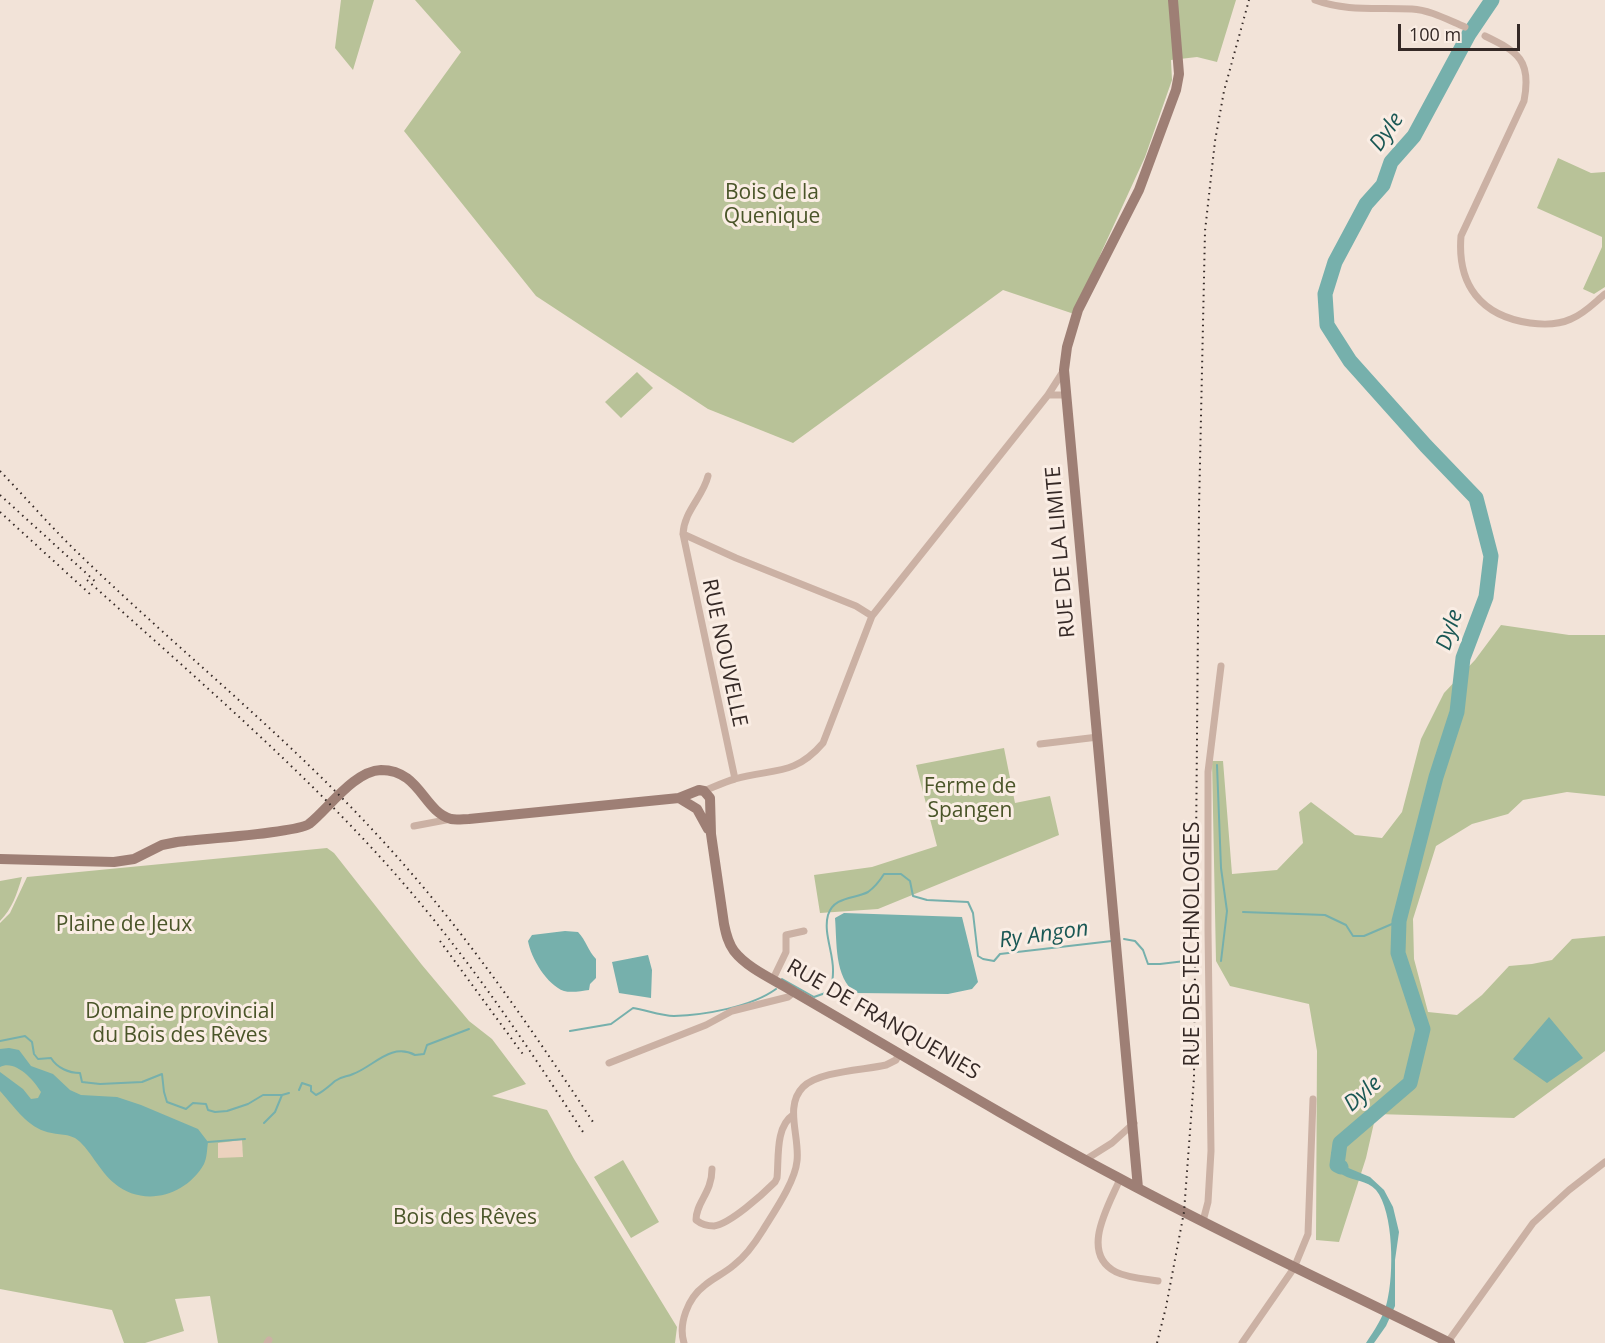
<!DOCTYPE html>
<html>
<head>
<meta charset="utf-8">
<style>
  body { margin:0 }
  #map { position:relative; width:1605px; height:1343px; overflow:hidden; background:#f2e3d8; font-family:"Open Sans",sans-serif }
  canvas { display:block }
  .scale { position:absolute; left:1398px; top:24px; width:122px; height:27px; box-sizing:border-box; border:3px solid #352926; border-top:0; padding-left:8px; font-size:18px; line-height:21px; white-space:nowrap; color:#352926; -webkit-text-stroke:4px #faede4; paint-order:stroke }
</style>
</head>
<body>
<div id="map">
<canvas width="1605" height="1343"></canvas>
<div class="scale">100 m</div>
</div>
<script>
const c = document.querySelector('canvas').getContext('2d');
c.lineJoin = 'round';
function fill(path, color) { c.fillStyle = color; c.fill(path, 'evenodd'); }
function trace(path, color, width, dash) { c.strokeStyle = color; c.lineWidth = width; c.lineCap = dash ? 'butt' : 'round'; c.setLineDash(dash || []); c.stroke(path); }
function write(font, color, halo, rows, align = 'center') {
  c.font = font + ' "Open Sans",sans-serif'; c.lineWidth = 6; c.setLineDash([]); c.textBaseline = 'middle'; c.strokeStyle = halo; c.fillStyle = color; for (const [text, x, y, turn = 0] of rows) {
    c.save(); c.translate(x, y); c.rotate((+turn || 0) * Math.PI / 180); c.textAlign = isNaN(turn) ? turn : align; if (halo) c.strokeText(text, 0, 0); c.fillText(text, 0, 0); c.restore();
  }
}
fill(new Path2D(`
  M341 0H374L353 70 335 48Z
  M415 0H1236L1217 62 1197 57 1171 60 1172 80 1145 157 1101 253 1077 315 1003 290 793 443 708 409 536 296 404 131 461 52Z
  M1558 158 1591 173 1605 172V287L1594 294 1583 289 1602 247V237L1537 208Z
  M637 372 653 388 621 418 605 402Z
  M1501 625 1569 635H1605V796L1567 792 1523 800 1508 814 1472 824 1436 846 1413 919 1414 959 1428 1012 1457 1015 1482 995 1509 966 1532 964 1552 960 1572 939 1605 936V1051L1514 1118 1376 1114 1366 1158 1339 1242 1316 1240 1317 1051 1309 1004 1230 986 1216 961 1212 761H1223L1232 874 1277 870 1303 843 1299 812 1311 802 1355 835 1382 838 1402 812 1421 739 1444 693 1475 660Z
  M1004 748 1015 803 1050 796 1059 835 878 909 820 913 814 875 872 867 937 846 916 765Z
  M327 848 334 853 422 965 469 1021 492 1039 526 1084 492 1096 547 1110 574 1159 677 1327 675 1343H218L210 1296 175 1299 184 1331 145 1343H124L112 1310 0 1289V923L10 913 27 877Z
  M22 877C17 894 12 909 0 921V881Z
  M623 1160 659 1222 631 1238 594 1177Z`), '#b8c298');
fill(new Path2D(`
  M242 1140 243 1157 218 1158V1143Z`), '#ebd2be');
fill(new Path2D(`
  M844 913 962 917 978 982 972 989 948 994 856 993C834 978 837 941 835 918Z
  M565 931 578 932C586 940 588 951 596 959V978L590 984 589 990C582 991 571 993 564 991 547 985 531 958 528 941L532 935Z
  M648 955 652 970 651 998 619 993 612 962Z
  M1549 1017 1583 1058 1547 1083 1513 1059Z
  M9 1048 19 1050 31 1066 53 1074 70 1090 81 1095 117 1097 141 1105 198 1129 208 1142C207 1149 207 1158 204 1164 186 1196 143 1208 114 1183 100 1172 88 1146 75 1138 65 1133 54 1135 44 1131 26 1125 12 1104 0 1091V1072L23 1089 31 1099 38 1098 41 1092C34 1080 15 1059 0 1067V1049Z
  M1342 1150 1340 1161 1346 1167 1370 1177 1384 1190 1393 1207 1399 1232 1395 1260V1306L1386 1326 1374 1343H1366C1374 1331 1384 1316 1387 1302 1394 1275 1394 1212 1376 1190 1367 1180 1353 1181 1343 1175 1339 1173 1335 1169 1332 1167L1331 1152Z`), '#76b0ac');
trace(new Path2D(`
  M1217 765 1221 868 1227 911 1221 961
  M1243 912 1325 915 1346 925 1353 936H1364L1399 921
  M1124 939 1135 941 1143 950 1148 964H1160L1185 961
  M782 979 814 997 831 991C832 984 833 978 833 972 834 954 823 933 828 915 834 896 855 899 868 892 875 887 879 882 884 874H901L910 881 913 896 927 900 968 902 973 913 978 956 983 959 994 961 1000 954 1112 941
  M570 1031 611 1024 633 1008C646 1010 661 1016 674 1016 705 1015 751 1007 776 989
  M0 1041 25 1036 32 1042 34 1054 38 1059 51 1058C57 1068 69 1073 80 1073L82 1082 100 1084 142 1082 162 1074 164 1092 167 1102 186 1109 193 1103 206 1104 208 1110 215 1112 227 1111 248 1104 263 1095H282
  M299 1090 302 1083 311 1086V1091L316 1095C324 1091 329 1086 335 1081 342 1076 347 1077 353 1074 373 1067 391 1042 415 1055L424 1054 427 1045 469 1029
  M264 1123 275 1112 282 1095 289 1093
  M208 1142 245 1139`), '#76b0ac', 2);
trace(new Path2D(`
  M1341 1167 1337 1165 1340 1143 1410 1083 1423 1029 1398 953 1399 921 1436 777 1457 712 1463 658 1486 597 1491 556 1476 498 1426 446 1350 361 1327 325 1325 294 1335 262 1366 204 1383 185 1391 162 1414 136 1469 34 1492 0`), '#76b0ac', 15);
trace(new Path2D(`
  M1315 0C1347 12 1379 7 1412 9 1430 10 1448 20 1465 27
  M1485 36C1518 52 1532 60 1524 101L1461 236C1457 285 1481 316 1530 323 1544 325 1558 325 1571 319 1584 314 1594 303 1605 294
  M1048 395H1065
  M708 476C703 497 684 511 683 534L735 779
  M683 534 736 558 856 606 872 616
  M1040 744 1098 737
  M704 791C714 787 724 782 735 779 772 768 794 777 823 743L872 616 1048 395 1064 370
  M414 826 451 819
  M773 979 786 952V935L804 931
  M609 1063 706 1025 732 1011 788 997 794 992
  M1085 1160 1112 1143 1134 1123
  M712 1169C712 1193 696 1202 696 1220 701 1224 707 1226 714 1226 730 1224 763 1194 775 1182L777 1178C779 1159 775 1127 793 1115
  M1120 1179C1109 1205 1079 1253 1116 1272 1128 1278 1145 1279 1158 1281
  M1203 1221 1208 1202 1211 1151 1208 930V772L1221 666
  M267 1343 269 1340
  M684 1343C678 1324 688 1298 704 1286 713 1278 725 1273 734 1265 746 1256 755 1243 763 1230 774 1212 795 1182 797 1161 800 1137 784 1106 803 1087 819 1071 865 1070 886 1065L896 1060 899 1053
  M1242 1343 1294 1268 1308 1234 1313 1099
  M1447 1343 1533 1223 1569 1190 1605 1162`), '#cbb1a4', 7);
trace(new Path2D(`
  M679 798 697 809 708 829
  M0 859 114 862 134 859 162 845 177 842C199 839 296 833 309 824 329 808 354 771 381 770 420 770 423 811 451 819 456 820 464 819 469 819L679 798 699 790 704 791 710 798 711 834 724 924C726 934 728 943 734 951 748 969 775 980 794 992 901 1054 1007 1119 1117 1177 1226 1236 1339 1288 1450 1343
  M1138 1188 1064 370 1067 347 1078 310 1139 190 1176 90 1179 74 1173 0`), '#9e7f75', 10);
trace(new Path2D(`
  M0 471C26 498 51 527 78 553 178 650 287 736 381 839 462 927 529 1025 595 1125
  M0 495 97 583
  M0 512 91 595
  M87 580C190 673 297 764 390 868 463 950 524 1040 583 1132
  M440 941 525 1057
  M1157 1343 1166 1307 1184 1212 1194 1078 1199 509 1205 231 1215 141 1224 91 1249 0`), '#352926', 2, [1.5, 4.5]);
write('21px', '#4a5529', '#faede4', [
  ["Bois de la",772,193],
  ["Quenique",772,217],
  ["Ferme de",970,787],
  ["Spangen",970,811],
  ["Plaine de Jeux",124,925],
  ["Domaine provincial",180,1012],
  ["du Bois des Rêves",180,1036],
  ["Bois des Rêves",465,1218]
]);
write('21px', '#352926', '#faede4', [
  ["RUE DE LA LIMITE",1061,552,-95],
  ["RUE NOUVELLE",724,653,78],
  ["RUE DES TECHNOLOGIES",1193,944,-90],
  ["RUE DE FRANQUENIES",883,1020,30]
]);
write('italic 22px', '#1a5855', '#faede4', [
  ["Dyle",1387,132,-55],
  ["Dyle",1450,630,-72],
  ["Ry Angon",1044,935,-8],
  ["Dyle",1363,1094,-41]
]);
</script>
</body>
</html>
